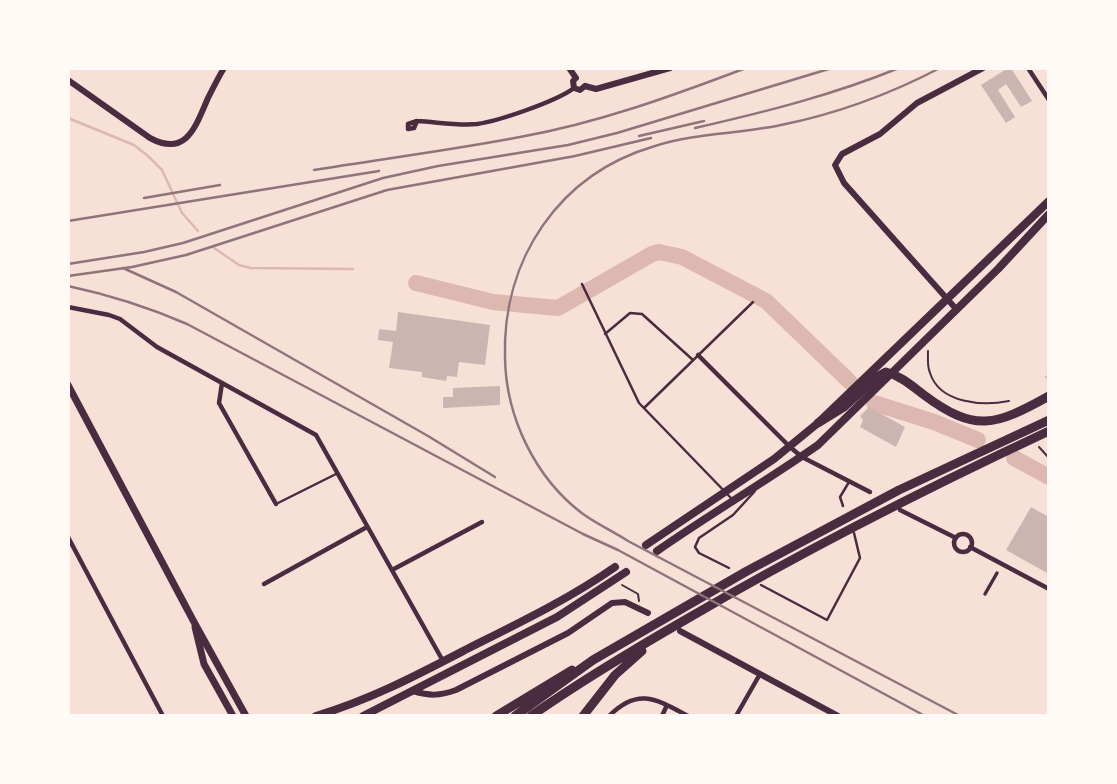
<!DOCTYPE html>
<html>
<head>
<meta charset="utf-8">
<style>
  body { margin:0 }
  #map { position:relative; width:1117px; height:784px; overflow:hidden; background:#f7e1d7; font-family:Raleway,sans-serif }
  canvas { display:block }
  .frame { position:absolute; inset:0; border:70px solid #fffaf5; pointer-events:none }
</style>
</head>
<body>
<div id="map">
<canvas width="1117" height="784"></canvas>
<div class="frame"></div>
</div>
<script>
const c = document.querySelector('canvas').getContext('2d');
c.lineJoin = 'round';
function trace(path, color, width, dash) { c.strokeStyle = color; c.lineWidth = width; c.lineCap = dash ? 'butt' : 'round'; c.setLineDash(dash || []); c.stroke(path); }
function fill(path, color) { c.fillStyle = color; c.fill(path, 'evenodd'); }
trace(new Path2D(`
  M68 118 134 145 148 156 162 170 182 213 198 231
  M214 248 239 265 251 268 353 269
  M1046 377 1049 376`), '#dcb8b0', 2.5);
trace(new Path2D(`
  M416 283 493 302 558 308 652 254 659 252 682 257 766 301 850 382
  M874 403 934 422 978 440
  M1014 458 1049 477`), '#dcb8b0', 16);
fill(new Path2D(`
  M1008 68H1011L1032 101 1021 107 1006 84 998 90 1015 117 1006 123 981 85Z
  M398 312 490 325 485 365 459 362 457 377 447 376 446 381 422 377V372L389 368 393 342 378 340 379 329 396 331Z
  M500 386V405L443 408V397H453V388Z
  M869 407 905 427 896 447 860 427 863 420 860 416Z
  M1031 507 1049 517V574L1006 550Z`), '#ccb4b1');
trace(new Path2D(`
  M928 351C928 358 927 366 930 373 940 404 983 406 1009 401
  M1039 447 1049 458
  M622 585 638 594 639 601`), '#4a2c40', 2);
trace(new Path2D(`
  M582 284 639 403 731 498
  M605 334 630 313 642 314 693 360
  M644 408 753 302
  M276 504 338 473
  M843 506 840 497 849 482
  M729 568 699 553 695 547 699 538 733 515 755 491
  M761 585 827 620 860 558 854 533`), '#4a2c40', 2.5);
trace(new Path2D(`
  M985 594 997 573`), '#4a2c40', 3.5);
trace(new Path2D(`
  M1028 68 1049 100
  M417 121 408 124V129L414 128 417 121C437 122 458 126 477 124 499 121 557 101 574 88
  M68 307 109 315 120 319 157 347 316 435 443 661
  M698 355 790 447 802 457 870 492
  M222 383 219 403 276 504
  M900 510 956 538
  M954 543a9 9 0 1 1 18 0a9 9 0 1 1-18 0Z
  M68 537 163 716
  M970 547 1049 589
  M392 570 482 522
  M264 584 367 527
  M609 716C638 687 656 699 688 716
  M662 716 667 705
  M736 716 760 674`), '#4a2c40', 4.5);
trace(new Path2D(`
  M569 68 576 78
  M576 78 573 81 574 88 580 90 585 86
  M585 86 596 89 670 68
  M957 310 844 183 835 165 842 154 880 134 917 103 983 68
  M680 631 838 716
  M413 691C430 696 439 696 456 690L568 633 612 603 625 602 648 613`), '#4a2c40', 6);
trace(new Path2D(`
  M68 80 150 138C187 158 196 125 208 98 213 88 218 78 224 68`), '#4a2c40', 6);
trace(new Path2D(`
  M68 385 194 622 246 716
  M195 627 204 664 233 716`), '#4a2c40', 7);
trace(new Path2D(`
  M646 545 774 459 818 423 1049 201
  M657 551C710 514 765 482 818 445L998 269 1049 214
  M316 716C372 699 417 675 469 648 519 623 569 599 615 567
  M363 716 557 617 626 572`), '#4a2c40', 8);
trace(new Path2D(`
  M818 423 844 407 877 377 886 372C901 376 912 386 924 395 975 433 995 426 1049 396
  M496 716 572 670
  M515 716 593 660 747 571 899 490 1049 420
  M531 716C581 681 633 650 685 620 803 551 925 489 1049 431
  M583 716 615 675 642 651`), '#4a2c40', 9);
trace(new Path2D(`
  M940 68C890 94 836 114 781 125 739 134 696 133 655 146 559 174 502 259 505 358 506 417 535 478 583 514 597 524 614 532 628 541L960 716
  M695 128C765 112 833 95 899 68
  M639 136 704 121
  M314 170C382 159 452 150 520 137 598 123 672 96 746 68
  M144 198 220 185
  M68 221 379 171
  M68 264 144 252 183 243 383 178 438 166 568 145 617 133 832 68
  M123 268 176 292 428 436 495 477
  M68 276 132 267 186 255 387 190 575 156 651 138
  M68 286C110 295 148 307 187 324L583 534 618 550 925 716`), '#8f747c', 2.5);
</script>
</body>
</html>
